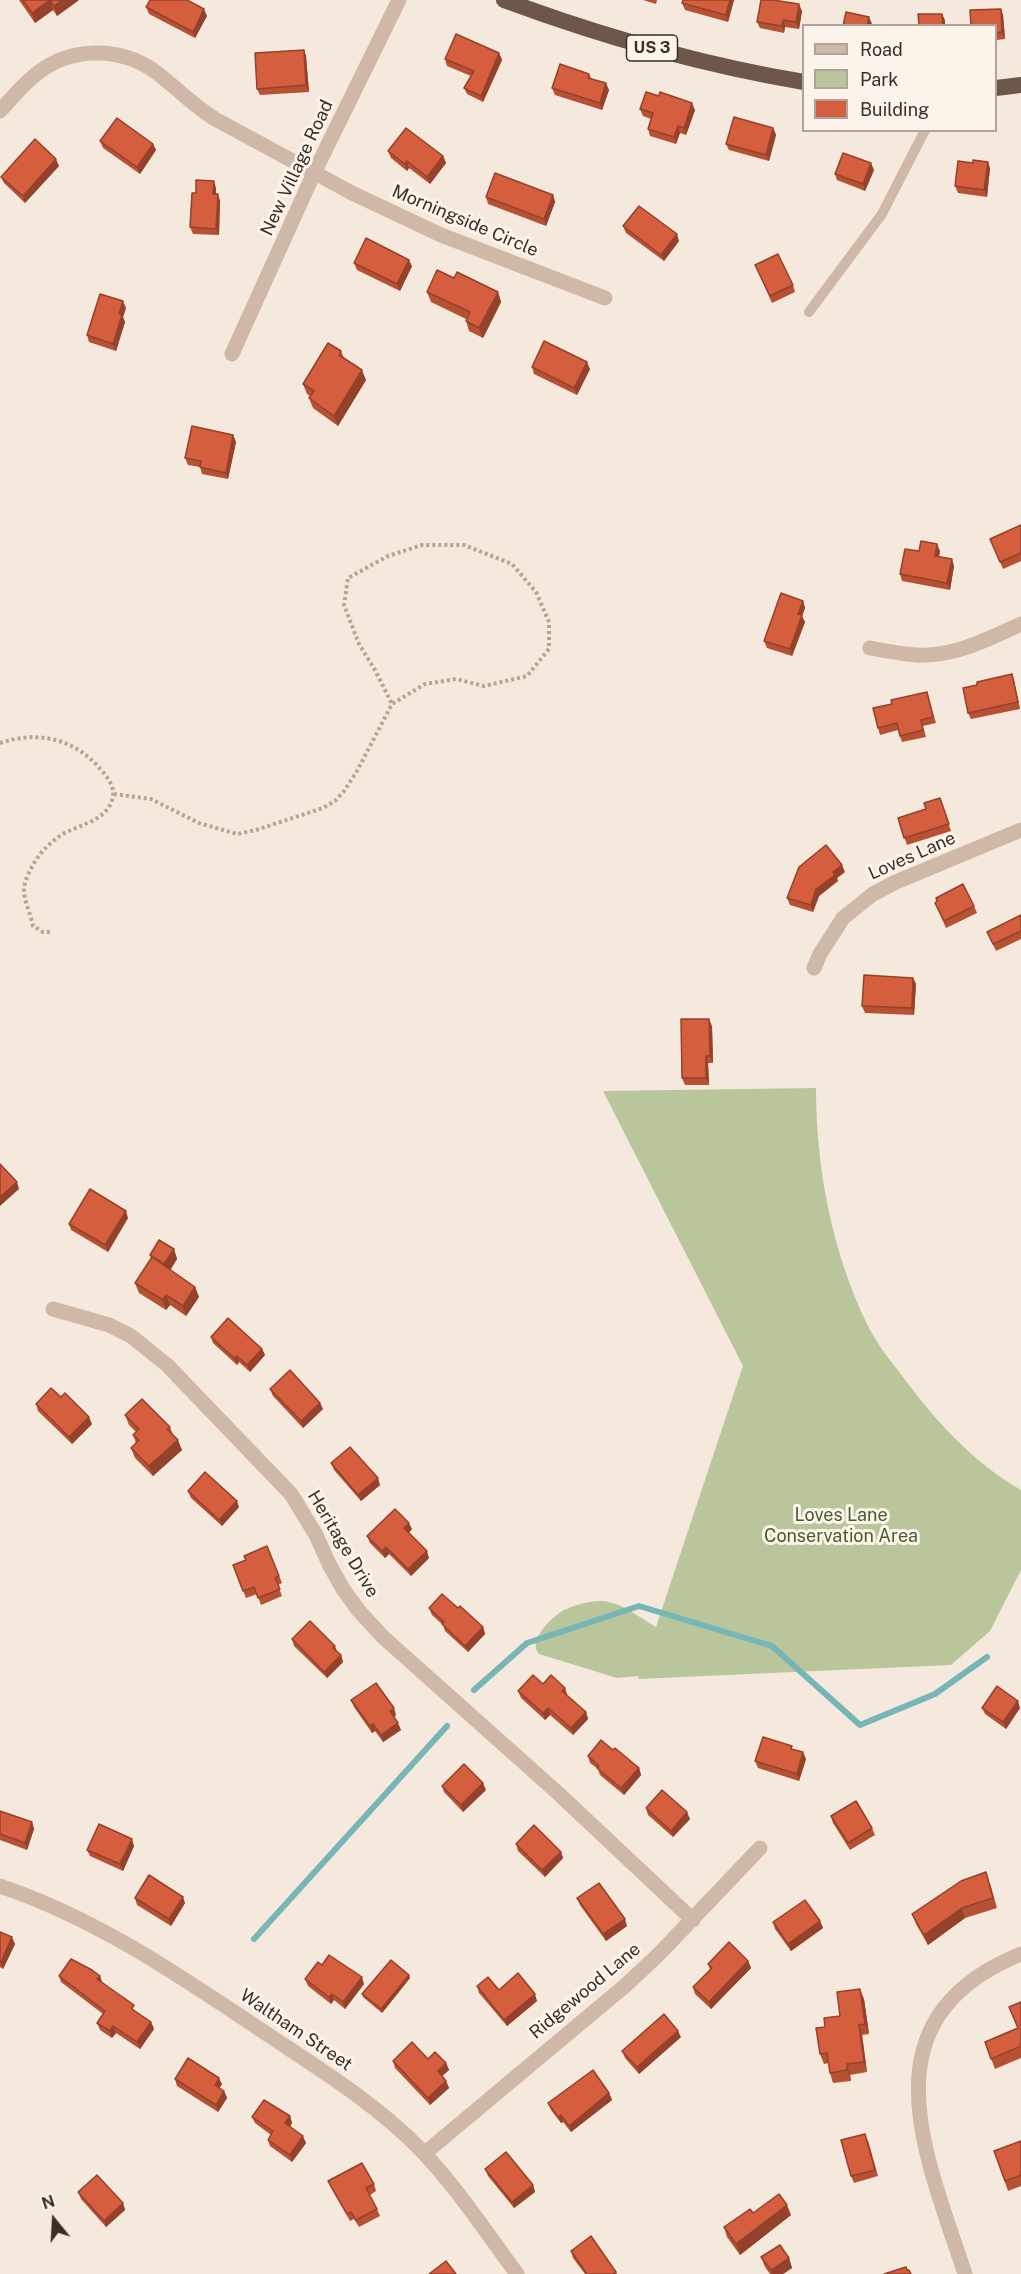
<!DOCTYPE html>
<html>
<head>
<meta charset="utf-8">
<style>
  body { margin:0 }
  #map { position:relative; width:1021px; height:2274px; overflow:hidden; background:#f5e9dd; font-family:"Public Sans",sans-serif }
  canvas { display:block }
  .legend { position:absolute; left:802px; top:24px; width:195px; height:108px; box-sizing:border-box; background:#fcf3ea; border:2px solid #afa49c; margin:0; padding:8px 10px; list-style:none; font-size:18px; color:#3b2e28 }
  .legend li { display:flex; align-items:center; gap:12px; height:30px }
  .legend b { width:30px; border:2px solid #afa49c }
  .north { position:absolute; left:24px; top:2190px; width:60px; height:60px; -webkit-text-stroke:4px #fcf3ea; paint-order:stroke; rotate:342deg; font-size:16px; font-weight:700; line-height:24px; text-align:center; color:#3b2e28 }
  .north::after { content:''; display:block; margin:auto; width:21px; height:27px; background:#3b2e28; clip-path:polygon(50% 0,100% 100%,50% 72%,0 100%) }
</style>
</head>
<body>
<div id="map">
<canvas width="1021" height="2274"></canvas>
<ul class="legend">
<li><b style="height:8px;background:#cfb8a7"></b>Road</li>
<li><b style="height:16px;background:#b9c69b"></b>Park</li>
<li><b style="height:16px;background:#d45e3d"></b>Building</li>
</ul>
<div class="north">N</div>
</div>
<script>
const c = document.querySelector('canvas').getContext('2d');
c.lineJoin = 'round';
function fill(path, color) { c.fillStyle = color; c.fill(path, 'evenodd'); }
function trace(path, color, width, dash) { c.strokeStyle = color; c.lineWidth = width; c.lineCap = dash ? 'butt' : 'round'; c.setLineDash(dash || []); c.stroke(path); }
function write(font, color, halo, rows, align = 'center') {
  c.font = font + ' "Public Sans",sans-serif'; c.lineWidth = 6; c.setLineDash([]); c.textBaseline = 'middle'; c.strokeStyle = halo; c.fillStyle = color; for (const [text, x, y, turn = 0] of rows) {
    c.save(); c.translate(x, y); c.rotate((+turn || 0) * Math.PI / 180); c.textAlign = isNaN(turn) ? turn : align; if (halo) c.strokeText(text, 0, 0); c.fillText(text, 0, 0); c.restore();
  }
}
fill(new Path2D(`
  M816 1088C816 1168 832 1252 867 1324 876 1342 888 1358 900 1373 933 1418 972 1462 1021 1490V1570L990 1631 951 1665 638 1679 639 1676 617 1678 539 1654C527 1640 552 1617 564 1610 575 1605 588 1601 601 1601 622 1602 638 1617 656 1627L743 1366 603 1091Z`), '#b9c69b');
trace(new Path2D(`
  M474 1690 527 1643 639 1606 772 1646 860 1725 935 1694 987 1657
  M254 1939 447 1726`), '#78b5b6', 6);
trace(new Path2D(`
  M0 743C39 730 76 739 102 771 109 779 116 789 112 800 106 821 78 825 61 835 50 843 40 852 33 865 29 872 24 882 24 890 24 901 31 915 33 926L43 932H50
  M114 794 151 799 199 823 237 834 256 830 323 808 335 801 344 791 357 771 392 704 425 684 456 679 484 686 527 676 549 649V622L536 592 512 564 464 545H422L388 556 348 578 344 605 359 644 375 670 392 704`), '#bba291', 4, [3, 3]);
trace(new Path2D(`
  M809 312 882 214 925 130`), '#cfb8a7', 10);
trace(new Path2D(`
  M0 111C12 98 24 83 39 72 72 47 119 47 153 70 174 85 192 105 215 119L352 193 441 235 605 298
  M232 354 314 173 399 0
  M870 648C886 651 902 654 917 655 955 657 988 639 1021 624
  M814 968 820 954 843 918 873 894 896 882 1021 830
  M53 1309 109 1325 131 1336 167 1365 291 1494 316 1535 329 1564 343 1589 359 1611 383 1637 559 1794 693 1920
  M425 2153 626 1985 660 1953 760 1848
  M965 2274C925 2152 862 2019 1021 1954`), '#cfb8a7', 15);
trace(new Path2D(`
  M0 1886C99 1919 184 1979 270 2036 321 2070 376 2104 419 2148 456 2186 486 2232 517 2274`), '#cfb8a7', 15);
trace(new Path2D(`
  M504 0C601 36 702 65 804 82
  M996 88 1021 85`), '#6e564b', 16);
fill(new Path2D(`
  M19 0H79L57 16 53 10 35 23Z
  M643 0H657L656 4Z
  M683 0H734L728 22 685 10 682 3Z
  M146 7 207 16 195 38 149 14Z
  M1001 9 1003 15 1005 39 996 40V26Z
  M802 11 799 29 785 27 784 33 760 28 757 22Z
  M304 50 306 56 309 92 260 95 257 89Z
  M499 53 502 60 483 102 467 94 464 88 471 76 447 66 445 59Z
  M589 74 591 78 609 90 602 110 555 95 552 88Z
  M640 109 695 110 686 135 680 133 676 144 650 136 648 129 651 119 643 116Z
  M773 128 776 135 769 161 729 150 726 144Z
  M100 141 153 144 156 150 140 174 103 148Z
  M388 151 443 156 446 163 430 184 409 168 407 171 391 158Z
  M59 166 25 203 4 183 1 177Z
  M990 168 987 197 958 193 955 186Z
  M874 170 865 191 837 180 835 174Z
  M216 188V194L220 201 219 235 193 234 190 227 196 193Z
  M553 195 555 202 546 226 488 204 486 197Z
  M623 226 679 241 664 261 626 233Z
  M354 263 412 266 400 291 357 270Z
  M755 265 793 285 795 292 772 303Z
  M454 278 498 292 501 302 483 338 469 331 466 321V319L431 302 427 292Z
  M126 308 123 317 125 322 116 351 89 342 87 335Z
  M341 351 344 358 366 380 338 426 313 408 309 398 310 396 307 394 303 384Z
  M532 367 590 369 577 395 534 374Z
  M233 435 236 442 228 479 202 474 200 467 188 465 185 458Z
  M1021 525V561L1003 569 990 539Z
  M919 551H940L939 556 954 566 950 590 902 581 900 574Z
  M803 601 805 608 802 616 805 622 792 656 767 648 764 641Z
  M1014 681 1020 709 971 719 968 713 977 685Z
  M927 692 936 723 923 726 926 737 902 742 898 730 880 735 878 728 892 704Z
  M940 798 951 831 907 845 898 818 926 809Z
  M845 872 837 878 838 881 819 896 813 912 790 905 787 898Z
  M935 903 974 906 977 913 946 928Z
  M1021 915V939L996 951 987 932Z
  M913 978 916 984 914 1015 865 1013 862 1006Z
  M712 1026 713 1063H708L709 1085H685L682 1078Z
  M128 1218 108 1252 71 1230 69 1224Z
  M174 1249 177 1259 170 1270 195 1287 199 1297 186 1316 170 1305 166 1310 139 1293 135 1283 151 1258 150 1255Z
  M211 1337 262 1349 265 1355 250 1372 239 1362 237 1365 213 1343Z
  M270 1389 320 1403 323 1409 303 1428 273 1396Z
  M36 1404 92 1424 72 1444 38 1411Z
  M125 1415 170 1427 173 1435 182 1450 153 1476 135 1458 131 1448 136 1443 133 1435 136 1432 129 1425Z
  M331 1463 380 1485 361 1501 334 1470Z
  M188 1491 239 1507 222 1526 191 1498Z
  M412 1529 409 1533 429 1558 411 1576 389 1554 385 1558 370 1543 367 1536Z
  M267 1546 282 1583 278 1585 282 1596 261 1605 257 1594 246 1598 233 1565 246 1560Z
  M429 1608H458L483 1627 485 1634 468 1652 445 1631 443 1625 432 1615Z
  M292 1639 335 1646 337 1651 341 1655 343 1662 327 1678 294 1646Z
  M543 1684 565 1688 567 1695 586 1712 588 1719 573 1735 550 1715 545 1720 521 1698 518 1691Z
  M351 1700 396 1715 394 1717 401 1730 383 1742 375 1731 372 1733 354 1707Z
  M982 1708H1020L1006 1729 985 1714Z
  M793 1749 806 1759 799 1781 758 1768 755 1761Z
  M613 1750 639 1768 641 1775 624 1795 600 1775 598 1769 590 1763 588 1756Z
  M442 1786 486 1790 463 1812 444 1792Z
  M646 1808 690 1819 673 1837 648 1815Z
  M0 1811 32 1822 34 1829 27 1850 0 1840Z
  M831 1816 872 1828 875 1835 850 1850 833 1823Z
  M516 1844 561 1852 563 1858 545 1877 518 1851Z
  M134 1846 123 1871 90 1856 87 1850Z
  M990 1883 997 1908 965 1918 928 1945 916 1924 912 1914Z
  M135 1898 185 1903 171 1926 137 1905Z
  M577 1898 627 1926 606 1941 580 1905Z
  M820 1921 823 1928 791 1951 775 1929 773 1922Z
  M0 1932 15 1944 3 1969 0 1967Z
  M748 1961 751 1968 711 2009 695 1994 693 1987 710 1970 708 1964Z
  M59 1976H100L102 1983 136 2012 151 2022 154 2029 140 2049 116 2033 112 2038 100 2030 97 2023 103 2014 61 1982Z
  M410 1978 382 2013 363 1997 362 1994Z
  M305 1979 364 1984 345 2009 334 2000 331 2004 308 1986Z
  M477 1986 499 1990 537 2001 507 2026 479 1993Z
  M864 1999 869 2034 862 2035 867 2072 850 2075 851 2081 833 2083 830 2073 829 2063 824 2064 820 2054 825 2027Z
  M1021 2002V2058L995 2069 985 2042 1018 2028 1009 2007Z
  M681 2037 639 2074 625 2058 622 2051Z
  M428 2059 446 2063 449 2070 442 2076 446 2081 449 2088 430 2105 395 2068 393 2061Z
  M175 2079 222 2084 219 2088 224 2091 227 2098 218 2112 177 2086Z
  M609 2093 612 2100 571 2132 563 2122 561 2123 551 2110 548 2103Z
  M290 2116 292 2123 290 2127 306 2143 292 2162 270 2146 268 2140 271 2135 255 2123 252 2117Z
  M868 2140 878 2176 854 2183 851 2176Z
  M1021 2141V2186L1008 2191 994 2151Z
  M485 2169 533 2185 535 2192 514 2208 488 2176Z
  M328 2181 374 2184 376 2191 370 2195 377 2209 380 2216 359 2227 354 2219 350 2221 331 2188Z
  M78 2192 123 2203 125 2210 106 2227 81 2199Z
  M791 2215 740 2255 727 2237 724 2227Z
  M571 2251 616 2272 617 2274H585L573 2258Z
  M761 2257 789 2258 792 2268 783 2274H770L765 2267Z`), '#b65134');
fill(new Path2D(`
  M50 0 53 10 35 23 32 13Z
  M62 0H79L57 16 54 6Z
  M730 0H734L728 22 726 15Z
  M799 4 802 11 799 29 796 22Z
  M204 9 207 16 195 38 193 32Z
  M1001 9 1003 15 1005 39 1002 32Z
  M942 14 945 20V26H943Z
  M869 17 872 24 871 26H867Z
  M783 20 785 27 784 33 782 26Z
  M304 50 306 56 309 92 306 85Z
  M499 53 502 60 483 102 481 96Z
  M606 83 609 90 602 110 600 103Z
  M692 103 695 110 686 135 684 128Z
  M678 126 680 133 676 144 674 137Z
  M773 128 776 135 769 161 766 155Z
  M153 144 156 150 140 174 137 167Z
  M443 156 446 163 430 184 427 177Z
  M56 159 59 166 25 203 23 196Z
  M407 161 409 168 407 171 405 164Z
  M988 162 990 168 987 197 984 190Z
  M871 163 874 170 865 191 863 184Z
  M214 181 216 188V200L213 194Z
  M218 194 220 201 219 235 216 229Z
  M553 195 555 202 546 226 544 219Z
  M677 234 679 241 664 261 661 255Z
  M409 260 412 266 400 291 397 284Z
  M498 292 501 302 483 338 479 328Z
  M123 301 126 308 123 317 125 322 116 351 113 344 119 314Z
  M587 362 590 369 577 395 574 388Z
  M362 370 366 380 338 426 334 416Z
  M233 435 236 442 228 479 226 473Z
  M937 544 940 551 938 563 935 556Z
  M952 559 954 566 950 590 947 583Z
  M803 601 805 608 802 616 805 622 792 656 790 649 798 614Z
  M1012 674 1014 681 1020 709 1018 702Z
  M842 865 845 872 837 878 838 881 819 896 813 912 811 905 816 889 833 872Z
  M913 978 916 984 914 1015 912 1008Z
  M709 1019 712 1026 713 1063 710 1056Z
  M706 1056 708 1063 709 1085 706 1078Z
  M17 1182 19 1189 0 1206V1197Z
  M126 1211 128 1218 108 1252 105 1245Z
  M174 1249 177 1259 168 1274 164 1264Z
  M195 1287 199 1297 186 1316 183 1306Z
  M166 1295 170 1305 166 1310 163 1300Z
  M262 1349 265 1355 250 1372 247 1365Z
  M237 1356 239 1362 237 1365 234 1358Z
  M320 1403 323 1409 303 1428 301 1421Z
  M89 1417 92 1424 72 1444 69 1437Z
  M178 1440 182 1450 153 1476 149 1466Z
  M378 1478 380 1485 361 1501 358 1495Z
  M237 1501 239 1507 222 1526 219 1520Z
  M409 1523 412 1529 406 1535 404 1528Z
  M386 1547 389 1554 385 1558 382 1551Z
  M427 1551 429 1558 411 1576 408 1569Z
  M483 1627 485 1634 468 1652 465 1646Z
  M341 1655 343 1662 327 1678 324 1672Z
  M565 1688 567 1695 565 1698 562 1691Z
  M1018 1701 1020 1708 1006 1729 1003 1722Z
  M394 1708 396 1715 392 1718 390 1711Z
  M548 1708 550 1715 545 1720 543 1713Z
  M586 1712 588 1719 573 1735 571 1728Z
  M398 1723 401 1730 383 1742 381 1735Z
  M373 1724 375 1731 372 1733 370 1726Z
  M803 1752 806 1759 799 1781 797 1774Z
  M639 1768 641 1775 624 1795 621 1788Z
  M483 1783 486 1790 463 1812 461 1805Z
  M687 1812 690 1819 673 1837 671 1831Z
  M32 1822 34 1829 27 1850 25 1843Z
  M132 1839 134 1846 123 1871 120 1864Z
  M561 1852 563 1858 545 1877 542 1870Z
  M183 1897 185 1903 171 1926 169 1919Z
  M962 1908 965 1918 928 1945 924 1935Z
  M625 1919 627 1926 606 1941 603 1934Z
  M820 1921 823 1928 791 1951 788 1944Z
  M12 1937 15 1944 3 1969 1 1962Z
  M748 1961 751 1968 711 2009 709 2002Z
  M409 1975 410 1978 382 2013 381 2009Z
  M100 1976 102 1982 99 1986 97 1979Z
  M362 1977 364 1984 345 2009 343 2002Z
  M860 1989 864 1999 869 2034 865 2024Z
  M332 1994 334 2000 331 2004 329 1997Z
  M535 1994 537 2001 507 2026 504 2020Z
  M151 2022 154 2029 140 2049 137 2042Z
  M859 2025 862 2035 867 2072 864 2062Z
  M113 2026 116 2033 112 2038 110 2031Z
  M678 2031 681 2037 639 2074 637 2067Z
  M446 2063 449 2070 440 2078 438 2071Z
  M847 2064 850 2075 851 2081 847 2070Z
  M219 2078 222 2084 217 2092 215 2085Z
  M446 2081 449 2088 430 2105 428 2098Z
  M224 2091 227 2098 218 2112 216 2105Z
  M609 2093 612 2100 571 2132 569 2126Z
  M561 2115 563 2122 561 2123 558 2117Z
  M290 2116 292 2123 287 2130 285 2123Z
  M303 2136 306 2143 292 2162 290 2155Z
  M533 2185 535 2192 514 2208 512 2202Z
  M123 2203 125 2210 106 2227 104 2221Z
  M787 2205 791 2215 740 2255 736 2244Z
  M789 2258 792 2268 783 2274H772L771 2270Z`), '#94422b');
const building = new Path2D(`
  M23 0H62L54 6 50 0 32 13Z
  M150 0H187L204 9 193 32 146 7Z
  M683 0H730L726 15 682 3Z
  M761 0H773L799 4 796 22 783 20 782 26 757 22Z
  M1001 9 1002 32 996 33V26H971L970 10Z
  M846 12 869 17 867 26H843Z
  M918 14H942L943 26H919Z
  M456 34 499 53 481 96 464 88 474 71 445 59Z
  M304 50 306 85 257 89 255 53Z
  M560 64 589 74 588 78 606 83 600 103 552 88Z
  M646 92 659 96 660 92 692 103 684 128 678 126 674 137 648 129 653 113 640 109Z
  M734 117 773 128 766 155 726 144Z
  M117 118 153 144 137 167 100 141Z
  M406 128 443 156 427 177 407 161 405 164 388 151Z
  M35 139 56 159 23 196 1 177Z
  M843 153 871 163 863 184 835 174Z
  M973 160 988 162 984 190 955 186 958 161 973 163Z
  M495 173 553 195 544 219 486 197Z
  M196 180 214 181 213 194H218L216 229 190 227 192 193H196Z
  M639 206 677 234 661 255 623 226Z
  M366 238 409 260 397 284 354 263Z
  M778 254 793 285 770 296 755 265Z
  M437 270 454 278 457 272 498 292 479 328 466 321 470 312 427 292Z
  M100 294 123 301 119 314 122 315 113 344 87 335Z
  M544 341 587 362 574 388 532 367Z
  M328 343 341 351 339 355 362 370 334 416 309 398 314 391 303 384Z
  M192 426 233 435 226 473 200 467 201 461 185 458Z
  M1021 525V553L1000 562 990 539Z
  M921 541 937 544 935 556 952 559 947 583 900 574 905 549 919 551Z
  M781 593 803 601 798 614 802 615 790 649 764 641Z
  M1012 674 1018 702 968 713 963 688 977 685V682Z
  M927 692 933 717 921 720 923 730 900 736 897 723 878 728 873 708 892 704 891 700Z
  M940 798 949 824 904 838 898 818 926 809 924 803Z
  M826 845 842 865 833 872 835 875 816 889 811 905 787 898 799 867Z
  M963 884 974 906 944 921 935 903 937 901 936 898Z
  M1021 915V931L993 944 987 932Z
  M864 975 913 978 912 1008 862 1006Z
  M681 1019H709L710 1056H706V1078H682Z
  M0 1164 17 1182 0 1197Z
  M90 1189 126 1211 105 1245 69 1224Z
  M159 1240 174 1249 164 1264 150 1255Z
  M152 1257 195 1287 183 1306 166 1295 163 1300 135 1283Z
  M228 1318 262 1349 247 1365 237 1356 234 1358 211 1337Z
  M290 1370 320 1403 301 1421 270 1389Z
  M51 1388 61 1397 65 1393 89 1417 69 1437 36 1404Z
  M142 1399 170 1427 167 1429 178 1440 149 1466 131 1448 139 1440 133 1435 139 1429 125 1415Z
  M350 1447 378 1478 358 1495 331 1463Z
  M205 1472 237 1501 219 1520 188 1491Z
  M395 1509 409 1523 404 1528 427 1551 408 1569 386 1547 382 1551 367 1536Z
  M267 1546 279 1576 275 1578 280 1589 258 1598 254 1587 243 1591 233 1565 246 1560 244 1556Z
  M442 1594 458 1608 460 1606 483 1627 465 1646 442 1624 444 1622 429 1608Z
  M310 1621 335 1646 333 1648 341 1655 324 1672 292 1639Z
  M533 1675 543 1684 551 1675 565 1688 562 1691 586 1712 571 1728 548 1708 543 1713 518 1691Z
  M376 1683 394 1708 390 1711 398 1723 381 1735 373 1724 370 1726 351 1700Z
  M997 1686 1018 1701 1003 1722 982 1708Z
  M763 1737 792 1746 791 1749 803 1752 797 1774 755 1761Z
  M601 1740 613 1750 615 1748 639 1768 621 1788 597 1768 599 1766 588 1756Z
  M464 1764 483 1783 461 1805 442 1786Z
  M662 1790 687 1812 671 1831 646 1808Z
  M856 1801 872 1828 848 1843 831 1816Z
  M0 1811 32 1822 25 1843 0 1834Z
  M99 1824 132 1839 120 1864 87 1850Z
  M534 1825 561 1852 542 1870 516 1844Z
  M986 1872 993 1898 962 1908 924 1935 912 1914 961 1881Z
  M149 1875 183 1897 169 1919 135 1898Z
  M599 1883 625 1919 603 1934 577 1898Z
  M805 1900 820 1921 788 1944 773 1922Z
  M0 1932 12 1937 1 1962 0 1961Z
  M729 1942 748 1961 709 2002 693 1987 712 1968 708 1964Z
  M329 1955 362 1977 343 2002 332 1994 329 1997 305 1979 318 1962 322 1965Z
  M71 1959 92 1970 100 1976 97 1979 134 2005 132 2009 151 2022 137 2042 113 2026 110 2031 97 2023 105 2011 59 1976Z
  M391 1960 409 1975 381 2009 362 1994Z
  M518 1973 535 1994 504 2020 477 1986 488 1977 499 1990Z
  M860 1989 865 2024 859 2025 864 2062 847 2064V2070L830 2073 827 2053 820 2054 816 2028 825 2027 824 2018 840 2016 837 1992Z
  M1021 2002V2046L991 2059 985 2042 1018 2028 1009 2007Z
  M664 2014 678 2031 637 2067 622 2051Z
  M412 2042 428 2059 435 2052 446 2063 438 2071 446 2081 428 2098 393 2061Z
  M188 2058 219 2078 215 2085 224 2091 216 2105 175 2079Z
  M593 2070 609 2093 569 2126 561 2115 558 2117 548 2103Z
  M264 2100 290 2116 285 2123 303 2136 290 2155 268 2140 273 2131 252 2117Z
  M865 2134 875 2170 851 2176 841 2140Z
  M1021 2141V2175L1005 2181 994 2151Z
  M506 2152 533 2185 512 2202 485 2169Z
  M362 2163 374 2184 366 2188 377 2209 356 2220 351 2212 347 2214 328 2181Z
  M97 2175 123 2203 104 2221 78 2192Z
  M779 2194 787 2205 736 2244 724 2227 750 2209 753 2213Z
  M591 2236 616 2272 613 2274H587L571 2251Z
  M780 2245 789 2258 771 2270 761 2257Z
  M446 2261 456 2274H429Z
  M906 2267 907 2270H909L911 2274H884Z`);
fill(building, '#d45e3d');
trace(building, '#94422b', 1.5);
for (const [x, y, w] of [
  [652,48,51]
]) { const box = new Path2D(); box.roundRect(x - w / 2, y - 13, w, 26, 4.5); c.fillStyle = '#fcf3ea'; c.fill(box); trace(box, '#3b2e28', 1.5); }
write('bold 16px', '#3b2e28', null, [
  ["US 3",652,48]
]);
write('18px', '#3b2e28', '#fcf3ea', [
  ["New Village Road",297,168,-65],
  ["Morningside Circle",465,221,23],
  ["Loves Lane",912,856,-24],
  ["Heritage Drive",343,1544,59],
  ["Ridgewood Lane",585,1991,-40],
  ["Waltham Street",296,2030,34]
]);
write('18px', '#4b5c29', '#fcf3ea', [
  ["Loves Lane",841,1515],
  ["Conservation Area",841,1536]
]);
</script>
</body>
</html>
